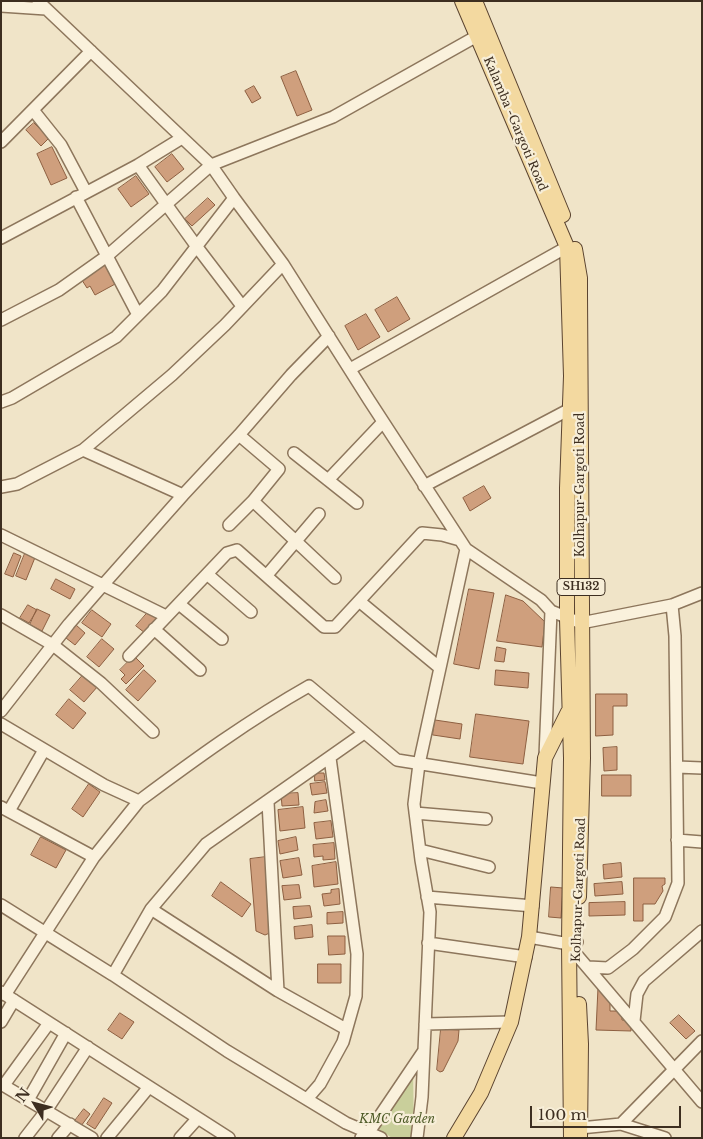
<!DOCTYPE html>
<html>
<head>
<meta charset="utf-8">
<style>
  body { margin:0 }
  #map { position:relative; width:703px; height:1139px; overflow:hidden; background:#f0e4c8; font-family:"Libre Baskerville",serif }
  canvas { display:block }
  .frame { position:absolute; inset:0; border:2px solid #3d2e20; pointer-events:none }
  .north { position:absolute; left:10px; top:1079px; width:50px; height:50px; -webkit-text-stroke:4px #f7eed8; paint-order:stroke; rotate:307deg; font-size:14px; font-weight:700; line-height:20px; text-align:center; color:#3d2e20 }
  .north::after { content:''; display:block; margin:auto; width:18px; height:22px; background:#3d2e20; clip-path:polygon(50% 0,100% 100%,50% 72%,0 100%) }
  .scale { position:absolute; left:530px; top:1106px; width:151px; height:22px; box-sizing:border-box; border:2px solid #3d2e20; border-top:0; padding-left:6px; font-size:15px; line-height:18px; white-space:nowrap; color:#3d2e20; -webkit-text-stroke:4px #f7eed8; paint-order:stroke }
</style>
</head>
<body>
<div id="map">
<canvas width="703" height="1139"></canvas>
<div class="frame"></div>
<div class="north">N</div>
<div class="scale">100 m</div>
</div>
<script>
const c = document.querySelector('canvas').getContext('2d');
c.lineJoin = 'round';
function fill(path, color) { c.fillStyle = color; c.fill(path, 'evenodd'); }
function trace(path, color, width, dash) { c.strokeStyle = color; c.lineWidth = width; c.lineCap = dash ? 'butt' : 'round'; c.setLineDash(dash || []); c.stroke(path); }
function write(font, color, halo, rows, align = 'center') {
  c.font = font + ' "Libre Baskerville",serif'; c.lineWidth = 4.5; c.setLineDash([]); c.textBaseline = 'middle'; c.strokeStyle = halo; c.fillStyle = color; for (const [text, x, y, turn = 0] of rows) {
    c.save(); c.translate(x, y); c.rotate((+turn || 0) * Math.PI / 180); c.textAlign = isNaN(turn) ? turn : align; if (halo) c.strokeText(text, 0, 0); c.fillText(text, 0, 0); c.restore();
  }
}
fill(new Path2D(`
  M413 1066 414 1138H392L373 1125Z`), '#c9cf9b');
const building = new Path2D(`
  M296 71 312 110 297 116 281 77Z
  M254 86 261 98 252 103 245 91Z
  M34 123 49 138 41 146 26 130Z
  M52 147 67 178 51 185 37 154Z
  M172 154 184 169 167 182 155 167Z
  M136 176 149 194 131 207 118 189Z
  M208 198 215 205 192 226 185 219Z
  M105 262 117 283 95 295 90 286 87 288 80 277Z
  M397 297 410 319 388 332 375 310Z
  M366 314 380 337 358 350 345 326Z
  M484 486 491 498 470 511 463 498Z
  M26 551 36 555 26 580 16 576Z
  M14 553 21 556 13 577 5 574Z
  M56 579 75 589 70 599 51 589Z
  M469 589 494 593 479 669 454 664Z
  M506 595 523 601 545 622 542 647 497 641Z
  M28 605 37 610 29 623 20 618Z
  M37 609 50 615 42 631 30 625Z
  M92 610 111 624 102 637 82 623Z
  M149 611 157 618 145 633 136 626Z
  M76 625 85 633 75 645 66 638Z
  M102 639 114 649 99 667 87 657Z
  M497 647 506 649 504 662 495 661Z
  M134 656 144 666 126 684 121 679 125 675 120 670Z
  M144 670 156 681 138 701 126 690Z
  M496 670 529 673 528 688 495 685Z
  M84 674 98 686 84 702 70 690Z
  M596 694H627V706H613V735L596 736Z
  M69 699 86 713 73 729 56 715Z
  M476 714 529 721 523 764 470 757Z
  M435 720 462 724 460 739 433 735Z
  M617 747V770L604 771 603 748Z
  M315 773H324L325 780 315 781Z
  M602 775H631V796H602Z
  M325 782 327 793 312 795 310 784Z
  M89 784 100 792 83 817 72 809Z
  M298 793 299 805 282 806 281 794Z
  M326 800 328 811 314 813 315 802Z
  M303 807 305 828 280 831 278 810Z
  M331 821 333 837 316 839 314 823Z
  M41 837 66 850 56 868 31 855Z
  M296 837 298 850 280 854 278 841Z
  M334 843 335 859 323 860V856L314 857 313 845Z
  M266 857 272 932 265 935 256 931 250 859Z
  M299 858 302 875 283 878 280 861Z
  M336 862 338 884 314 887 312 866Z
  M621 863 622 877 604 879 603 865Z
  M634 878H665V884L662 886 663 891 655 904H643V921H634Z
  M221 882 251 904 242 917 212 896Z
  M622 882 623 894 595 896 594 884Z
  M299 885 301 898 284 900 282 886Z
  M551 887 563 888 561 918 549 917Z
  M339 889 340 904 324 906 322 894 331 893V890Z
  M625 902V915L589 916V903Z
  M310 906 312 917 294 919 293 907Z
  M343 912V923L327 924V913Z
  M312 925 313 937 295 939 294 927Z
  M328 936H345V954L329 955Z
  M318 964H341V983H318Z
  M602 987 610 1001V1011H619L622 1015V1020L631 1021V1031L596 1030 598 988Z
  M120 1013 134 1022 122 1039 108 1030Z
  M679 1015 695 1031 686 1039 670 1023Z
  M441 1029 459 1030 458 1041 443 1071 440 1072 437 1070Z
  M104 1098 112 1103 95 1129 87 1124Z
  M84 1109 90 1114 81 1126 74 1122Z`);
fill(building, '#cf9f7d');
trace(building, '#8d5f41', 1);
const minor = new Path2D(`
  M38 1 211 165 234 198 283 264 369 400 466 549 541 600 551 611 545 756
  M1 6 46 9
  M33 110 61 145 86 192
  M1 142 91 51
  M138 165 197 247 242 306
  M76 197 138 315
  M1 238 138 165 182 138
  M1 320 59 290 107 256 211 165 333 117 477 36
  M350 369 567 247
  M1 402 12 398 116 337 162 291 234 198
  M83 450 183 495
  M294 453 357 503
  M328 480 383 422
  M424 486 570 409
  M1 487 17 484 83 450 172 375 225 325 283 264
  M253 501 335 578
  M229 525 253 501 279 469 239 435
  M1 535 166 616
  M207 574 251 612
  M267 575 319 514
  M359 601 440 668
  M179 604 222 639
  M551 611 581 623 672 605 702 593
  M1 615 53 645 101 683 153 732
  M154 629 200 670
  M129 656 227 553 237 550 324 627H335L422 533 442 535 460 540
  M1 711 69 624 103 585 183 495 239 435 291 375 329 336
  M1 724 104 785 139 801C194 760 249 720 309 686L397 760 542 783
  M677 767 702 768
  M268 802 278 991
  M1 807 94 857 139 801
  M9 811 44 750
  M415 813 486 819
  M677 840 702 842
  M420 850 489 867
  M427 897 533 906
  M1 905 113 975 227 1051 346 1123 381 1138
  M151 909 278 991 346 1029
  M529 937 569 944 577 942
  M428 943 526 957
  M576 954 702 1102
  M588 967 608 968 633 949 665 917 678 883 675 636 672 605
  M113 975 151 909 206 844 364 733
  M1 992 229 1138
  M5 995 94 857
  M634 1021 637 994 644 981 702 931
  M1 1022 14 1000
  M425 1024 511 1022
  M1 1084 92 1138
  M4 1085 49 1023
  M307 1099 320 1084 343 1042 356 996 357 954 330 758
  M28 1100 66 1033
  M621 1124 665 1138
  M580 1128 621 1124 702 1041
  M25 1138 46 1111 88 1047
  M58 1138 70 1124
  M107 1138 149 1087
  M180 1138 198 1118
  M361 1138 369 1132 423 1052
  M417 1138 422 1097 430 912 421 860 414 804 419 764 466 549`);
const major = new Path2D(`
  M462 1 567 247 571 376 567 488V619L571 758 569 944 571 1138
  M475 1 563 215
  M575 249 580 278V295L583 758 579 897
  M579 1004 581 1044 580 1138
  M454 1138 481 1093 511 1022 529 937 545 758 568 712`);
trace(minor, '#8d765c', 14);
trace(major, '#5b4430', 16);
trace(minor, '#faf1dc', 11);
trace(major, '#f3d9a0', 14);
for (const [x, y, w] of [
  [581,587,48]
]) { const box = new Path2D(); box.roundRect(x - w / 2, y - 8.5, w, 17, 4); c.fillStyle = '#f7eed8'; c.fill(box); trace(box, '#3d2e20', 1); }
write('bold 11px', '#3d2e20', null, [
  ["SH132",581,587]
]);
write('12px', '#3d2e20', '#f7eed8', [
  ["Kalamba -Gargoti Road",515,124,67],
  ["Kolhapur-Gargoti Road",581,485,-90],
  ["Kolhapur-Gargoti Road",579,890,-88]
]);
write('italic 12px', '#4d5a26', '#f7eed8', [
  ["KMC Garden",397,1120]
]);
</script>
</body>
</html>
